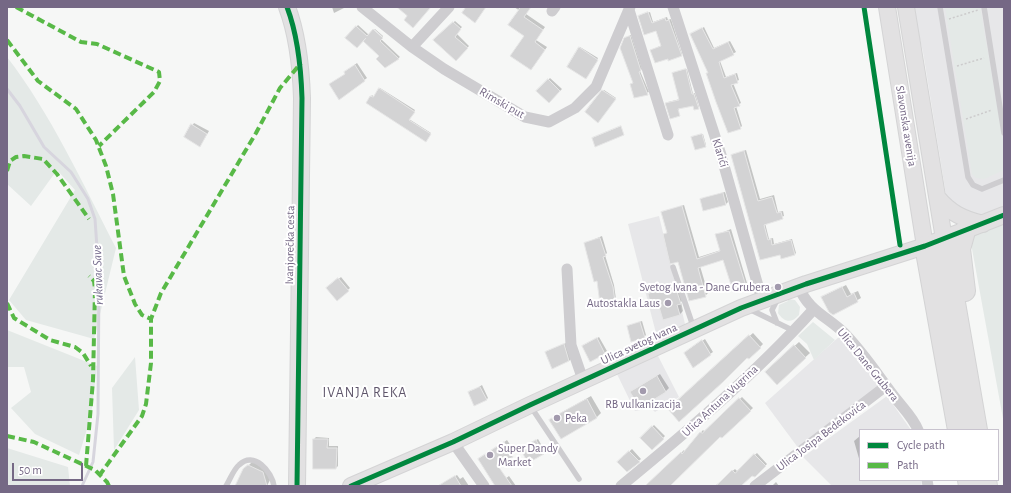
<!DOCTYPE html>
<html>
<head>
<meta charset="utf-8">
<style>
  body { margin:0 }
  #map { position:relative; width:1011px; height:493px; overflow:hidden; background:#f6f7f6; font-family:"Alegreya Sans",sans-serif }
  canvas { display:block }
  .frame { position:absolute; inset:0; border:8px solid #756885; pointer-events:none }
  .legend { position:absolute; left:859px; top:429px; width:140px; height:52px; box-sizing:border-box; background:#fff; border:1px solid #c8c3ce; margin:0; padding:5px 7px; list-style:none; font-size:12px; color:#756885 }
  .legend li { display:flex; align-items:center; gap:8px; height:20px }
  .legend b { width:20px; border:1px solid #c8c3ce }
  .scale { position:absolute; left:12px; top:463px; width:71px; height:18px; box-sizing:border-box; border:2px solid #756885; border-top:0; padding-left:5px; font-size:12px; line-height:14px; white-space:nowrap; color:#756885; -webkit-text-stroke:3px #fff; paint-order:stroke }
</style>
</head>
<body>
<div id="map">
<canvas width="1011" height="493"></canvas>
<div class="frame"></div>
<ul class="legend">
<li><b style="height:5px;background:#00873e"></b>Cycle path</li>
<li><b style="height:5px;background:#58b947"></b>Path</li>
</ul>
<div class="scale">50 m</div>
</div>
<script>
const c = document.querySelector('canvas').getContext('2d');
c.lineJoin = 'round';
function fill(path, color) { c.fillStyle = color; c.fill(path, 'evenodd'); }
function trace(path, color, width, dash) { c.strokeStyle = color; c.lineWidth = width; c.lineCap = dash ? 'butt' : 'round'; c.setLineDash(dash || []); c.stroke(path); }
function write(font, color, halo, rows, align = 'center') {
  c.font = font + ' "Alegreya Sans",sans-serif'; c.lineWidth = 4; c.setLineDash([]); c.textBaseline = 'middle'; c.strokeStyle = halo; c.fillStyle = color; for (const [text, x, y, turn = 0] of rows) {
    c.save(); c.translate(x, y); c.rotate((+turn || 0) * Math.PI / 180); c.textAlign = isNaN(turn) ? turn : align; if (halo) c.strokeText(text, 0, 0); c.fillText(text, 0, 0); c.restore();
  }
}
fill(new Path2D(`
  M912 7H1004V207L976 216 949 202 946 195 923 52Z
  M659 216 686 328 658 341 628 224Z
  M840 336 877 382 879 387 799 449 765 403Z
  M656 352 679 397 655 412 651 408 635 411 616 372Z
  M887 396 911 430H860V480H921L922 486H832L803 457Z`), '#e7e7e9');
fill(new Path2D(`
  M945 7H980L1004 146V170L984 179 976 178 972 174Z
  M7 57C51 114 83 184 116 248L94 339 26 320 9 300 75 190 57 170 31 206 7 184Z
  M1004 224V424L970 238 977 234Z
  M788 299 795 300 800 307 799 315C791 324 784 322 778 313L779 305 788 301Z
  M813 322 835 340 814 360 807 344 798 336Z
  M7 330 97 366 91 416 79 455 35 434 11 408 31 392 24 367H7Z
  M135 357 139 410 114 450 112 388Z
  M7 448 68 467 70 486H7Z`), '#e4e9e7');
fill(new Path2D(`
  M332 7H346L334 13Z
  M514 7H530L526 14 545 27 536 40 547 47 533 67 520 11Z
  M650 12 653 22 667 17 668 20 671 19 682 54 681 55 668 57 651 50 662 45 657 30 639 16Z
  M455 21 462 27 456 33 469 46 456 60 435 40Z
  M358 25 369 35 381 39 400 57 385 67 380 56 363 40 347 38Z
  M704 27 714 48 730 41 736 52 720 61 726 77 737 73 739 80 733 83 741 103 736 106 742 126 740 128 707 73 709 72 692 34Z
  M374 29H375L383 36V37Z
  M631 35 642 69 640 71 649 92 635 97 625 38Z
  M580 47 598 58 587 77 579 48Z
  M357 63 367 78 340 98 345 72Z
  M687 69 693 94 695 93 699 107 698 108 694 104 679 108V115L668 102 680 99 673 73Z
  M550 78 562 89 549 102 538 91Z
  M380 88 415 110 409 119 431 133 426 140 367 103 372 95 374 97Z
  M604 90 616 98 598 122 586 112Z
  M194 123 209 131 202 143 185 137Z
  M703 134 706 145 705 146 692 137Z
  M746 150 760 199 774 195 778 212 783 211 784 216 765 223 769 239 773 238 774 244 792 239 796 253 795 254H780L761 259 732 155Z
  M725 192 728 202 726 204 704 210 701 200 703 198Z
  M684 205 699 257 721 250 716 235 731 229 747 283 745 285 724 259 700 266 708 293 705 296 679 261 664 234 668 232 662 212Z
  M602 236 607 253 605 255 614 285 616 299 614 301 598 280 585 243Z
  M341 277 350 288 337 299 328 288Z
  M678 284 684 299 681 302 683 311 680 314 649 294 653 291Z
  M846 285 851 294 858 291 861 298 833 314 823 297Z
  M642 321 646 335 644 337 628 326Z
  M753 333 763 344 749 358 747 356 669 409Z
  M599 337 607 351 604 353 583 346Z
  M705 339 713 352 693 366 687 351Z
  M799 342 810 353 777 383 770 368Z
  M566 343 571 359 569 361 548 351Z
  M660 374 669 388 666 391 632 392Z
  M482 385 488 398 486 400 469 393Z
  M591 396 601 413 597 417 561 438 550 420 555 416Z
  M742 397 753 408 722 437 720 435 669 486H648L684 450 685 452 703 430 705 432Z
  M654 425 665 436 652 449 641 438Z
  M860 436V462L854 441Z
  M316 437 329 438V446H338V466L336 468 314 439Z
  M538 439 545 451 543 453 530 448 528 445Z
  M507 440 515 452 502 463 503 464 500 468 489 474 479 460Z
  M632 449 641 459 627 471 618 462Z
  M757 453 767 464 754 477 752 474 739 486H715L735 469 737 471Z
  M253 461 266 466 271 478 267 486H236L244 470Z
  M457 475 460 479 463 477 469 486H442L443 483Z
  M509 476 516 486H496L497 485Z
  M776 482 779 486H772Z`), '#0003');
trace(new Path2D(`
  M7 89 20 106 44 147 71 172 88 199 95 219 99 277 98 414 93 462 82 486`), '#d7d5de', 3);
const building = new Path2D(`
  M397 7H431L413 28 404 20 407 16Z
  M466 7H486L475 23 462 13Z
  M521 7H531L524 17 543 30 535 42 545 50 531 70 510 56 524 36 508 25Z
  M648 12 652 23 665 18 666 21 669 20 682 56 668 61V59L655 63 650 50 661 46 656 31 644 35 638 16Z
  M453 22 461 29 455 37 468 48 456 61 433 40Z
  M356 26 367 36 373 29 383 38 380 41 399 59 385 68 376 59 379 56 363 41 366 38 357 48 345 38Z
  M702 28 713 49 728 42 734 55 719 62 724 78 735 74 738 83 731 85 740 106 734 108 741 129 728 133 716 102 706 73H708L690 34Z
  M630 36 641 71 639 72 648 95 634 98 630 84 633 83 620 48 624 38Z
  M579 47 598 60 586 79 567 67Z
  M355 65 365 81 339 100 329 84 345 74 344 72Z
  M686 69 692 94H694L699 109 694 110 693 106 678 109 680 116 670 119 665 103 679 100 672 73Z
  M548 79 560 91 549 103 536 91Z
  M379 88 415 112 409 120 431 134 426 142 366 103 370 96 373 97Z
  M602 90 616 99 598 123 585 112Z
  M191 124 207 134 200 147 184 137Z
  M621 126 624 135 595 147 592 138Z
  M702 134 706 147 695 150 691 137Z
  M744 151 758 201 772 197 777 213 781 212 783 219 764 225 768 240 771 239 772 245 791 240 795 255 781 259 780 255 760 260 731 155Z
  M723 193 726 205 703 211 700 199Z
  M682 206 697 259 720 251 715 234 729 231 746 286 733 291 723 260 698 268 706 297 689 301 678 262 670 264 663 234 667 233 661 212Z
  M600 238 606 256 603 257 613 287 615 302 600 304 597 281 594 282 584 243Z
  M338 278 349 291 337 301 326 288Z
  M675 286 681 304 677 305 680 315 663 320 657 300 650 302 648 294Z
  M842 287 847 297 854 293 858 302 833 315 829 312 821 297Z
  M640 322 645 338 631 342 627 326Z
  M749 335 761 348 749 359 747 358 723 382 679 422 668 409Z
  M597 338 605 354 590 362 582 346Z
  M702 340 711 355 693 368 684 353Z
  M564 344 569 361 552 369 545 352Z
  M794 345 806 358 777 385 765 372Z
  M657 376 666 392 640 408 630 392Z
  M480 387 487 400 474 406 468 392Z
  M739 398 751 411 722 438 720 437 670 486H645L681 452 682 454 700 432 702 433Z
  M587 399 597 418 561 439 549 420Z
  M652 426 664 439 652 450 640 438Z
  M313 439H328L327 448H337L336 469H313Z
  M536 440 544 454 528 463 522 452 529 448 527 445Z
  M504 442 513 457 498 466 512 486H495L478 459Z
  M629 451 640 462 627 472 617 462Z
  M754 454 766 466 755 477 752 476 741 486H716L732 470 735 473Z
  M248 465 263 472 267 486H235L243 469Z
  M455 476 461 486H438Z`);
fill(building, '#d3d3d4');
trace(building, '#e6e6e6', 1);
const secondary = new Path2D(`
  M287 7C298 36 301 67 302 98L297 486
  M887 7 925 246
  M906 7 944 239
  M937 197C950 213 963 219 983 224
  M351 486 453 442 530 405 741 308 806 284 925 246 1004 215`);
const highway = new Path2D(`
  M965 231 960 249 965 291
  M944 239 977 430
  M925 246 958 430
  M968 480 969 486
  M986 480 987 486`);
trace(secondary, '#d4d4d5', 18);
trace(highway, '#d3d3d4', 22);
trace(new Path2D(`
  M949 19 978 10
  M957 66 984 58
  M966 119 992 110`), '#cccbcc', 1.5, [2, 2]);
trace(new Path2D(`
  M940 7 968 177 973 185 982 189 1004 180
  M984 7 1004 133
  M673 267 694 329
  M749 309 794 331
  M777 323 772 310 778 298
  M531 407 579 479
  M226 486C230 480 233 470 239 465 254 450 272 472 274 486`), '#cecdd0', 5.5);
trace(new Path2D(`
  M362 7 412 47 444 69 525 117 549 122 575 108 596 87 630 7
  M673 7 721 155 762 300
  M629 10 668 135
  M552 11 555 7
  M412 47 449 7
  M567 269 571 345 583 380
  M799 287C807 309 827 317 843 332 862 351 877 374 893 395 901 406 913 417 918 430
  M453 442 484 486
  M927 480 928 486
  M621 486C688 431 755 374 813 310
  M755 486 886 386`), '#cecdd0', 11);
trace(secondary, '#e2e1e2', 16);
trace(highway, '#e2e1e2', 20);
trace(new Path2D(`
  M16 7 81 42 97 44 159 72 160 81 154 92 99 146
  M7 40 38 81 76 109 96 140 106 166 113 194 124 276 135 304 142 315 151 319
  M7 171 10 161 16 157 24 156 43 159 57 174 89 219
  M7 303 14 318 50 340 75 347 83 353 91 366
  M7 436 34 442 95 470 107 482 109 486
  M86 466 93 380 95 289 94 281 89 276
  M99 476 142 416 146 404 151 363V319L161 293 256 133 280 88 301 63`), '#58b947', 4, [8, 4]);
trace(new Path2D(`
  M287 7C298 36 301 67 302 98L297 486
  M864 7 900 245
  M351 486 453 442 530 405 741 308 806 284 925 246 1004 215`), '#00873e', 5);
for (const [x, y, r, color] of [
  [778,287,4,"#a29aad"],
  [668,303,4,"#a29aad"],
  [643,391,4,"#a29aad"],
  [557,418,4,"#a29aad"],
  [490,455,4,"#a29aad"]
]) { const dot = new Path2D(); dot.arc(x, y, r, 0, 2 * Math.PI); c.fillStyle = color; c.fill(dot); trace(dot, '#fff', 1.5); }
write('12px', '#756885', '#fff', [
  ["Rimski put",502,103,30],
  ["Slavonska avenija",906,126,81],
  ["Klarići",720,153,73],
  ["Ivanjorečka cesta",290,245,-89],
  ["Ulica svetog Ivana",639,344,-25],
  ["Ulica Dane Grubera",868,365,51],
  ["Ulica Antuna Vugrina",720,401,-43],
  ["Ulica Josipa Bedekovića",821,436,-37]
]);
write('12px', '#756885', '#fff', [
  ["Svetog Ivana - Dane Grubera",770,287],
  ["Autostakla Laus",660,303],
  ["RB vulkanizacija",643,404,"center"],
  ["Peka",565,418,"left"],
  ["Super Dandy",498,448,"left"],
  ["Market",498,462,"left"]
], 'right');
write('italic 13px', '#786f8f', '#fff', [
  ["rukavac Save",98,275,-92]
]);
c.letterSpacing = '1px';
write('14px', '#5f566b', '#fff', [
  ["IVANJA REKA",365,393]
]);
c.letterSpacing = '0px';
</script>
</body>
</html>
